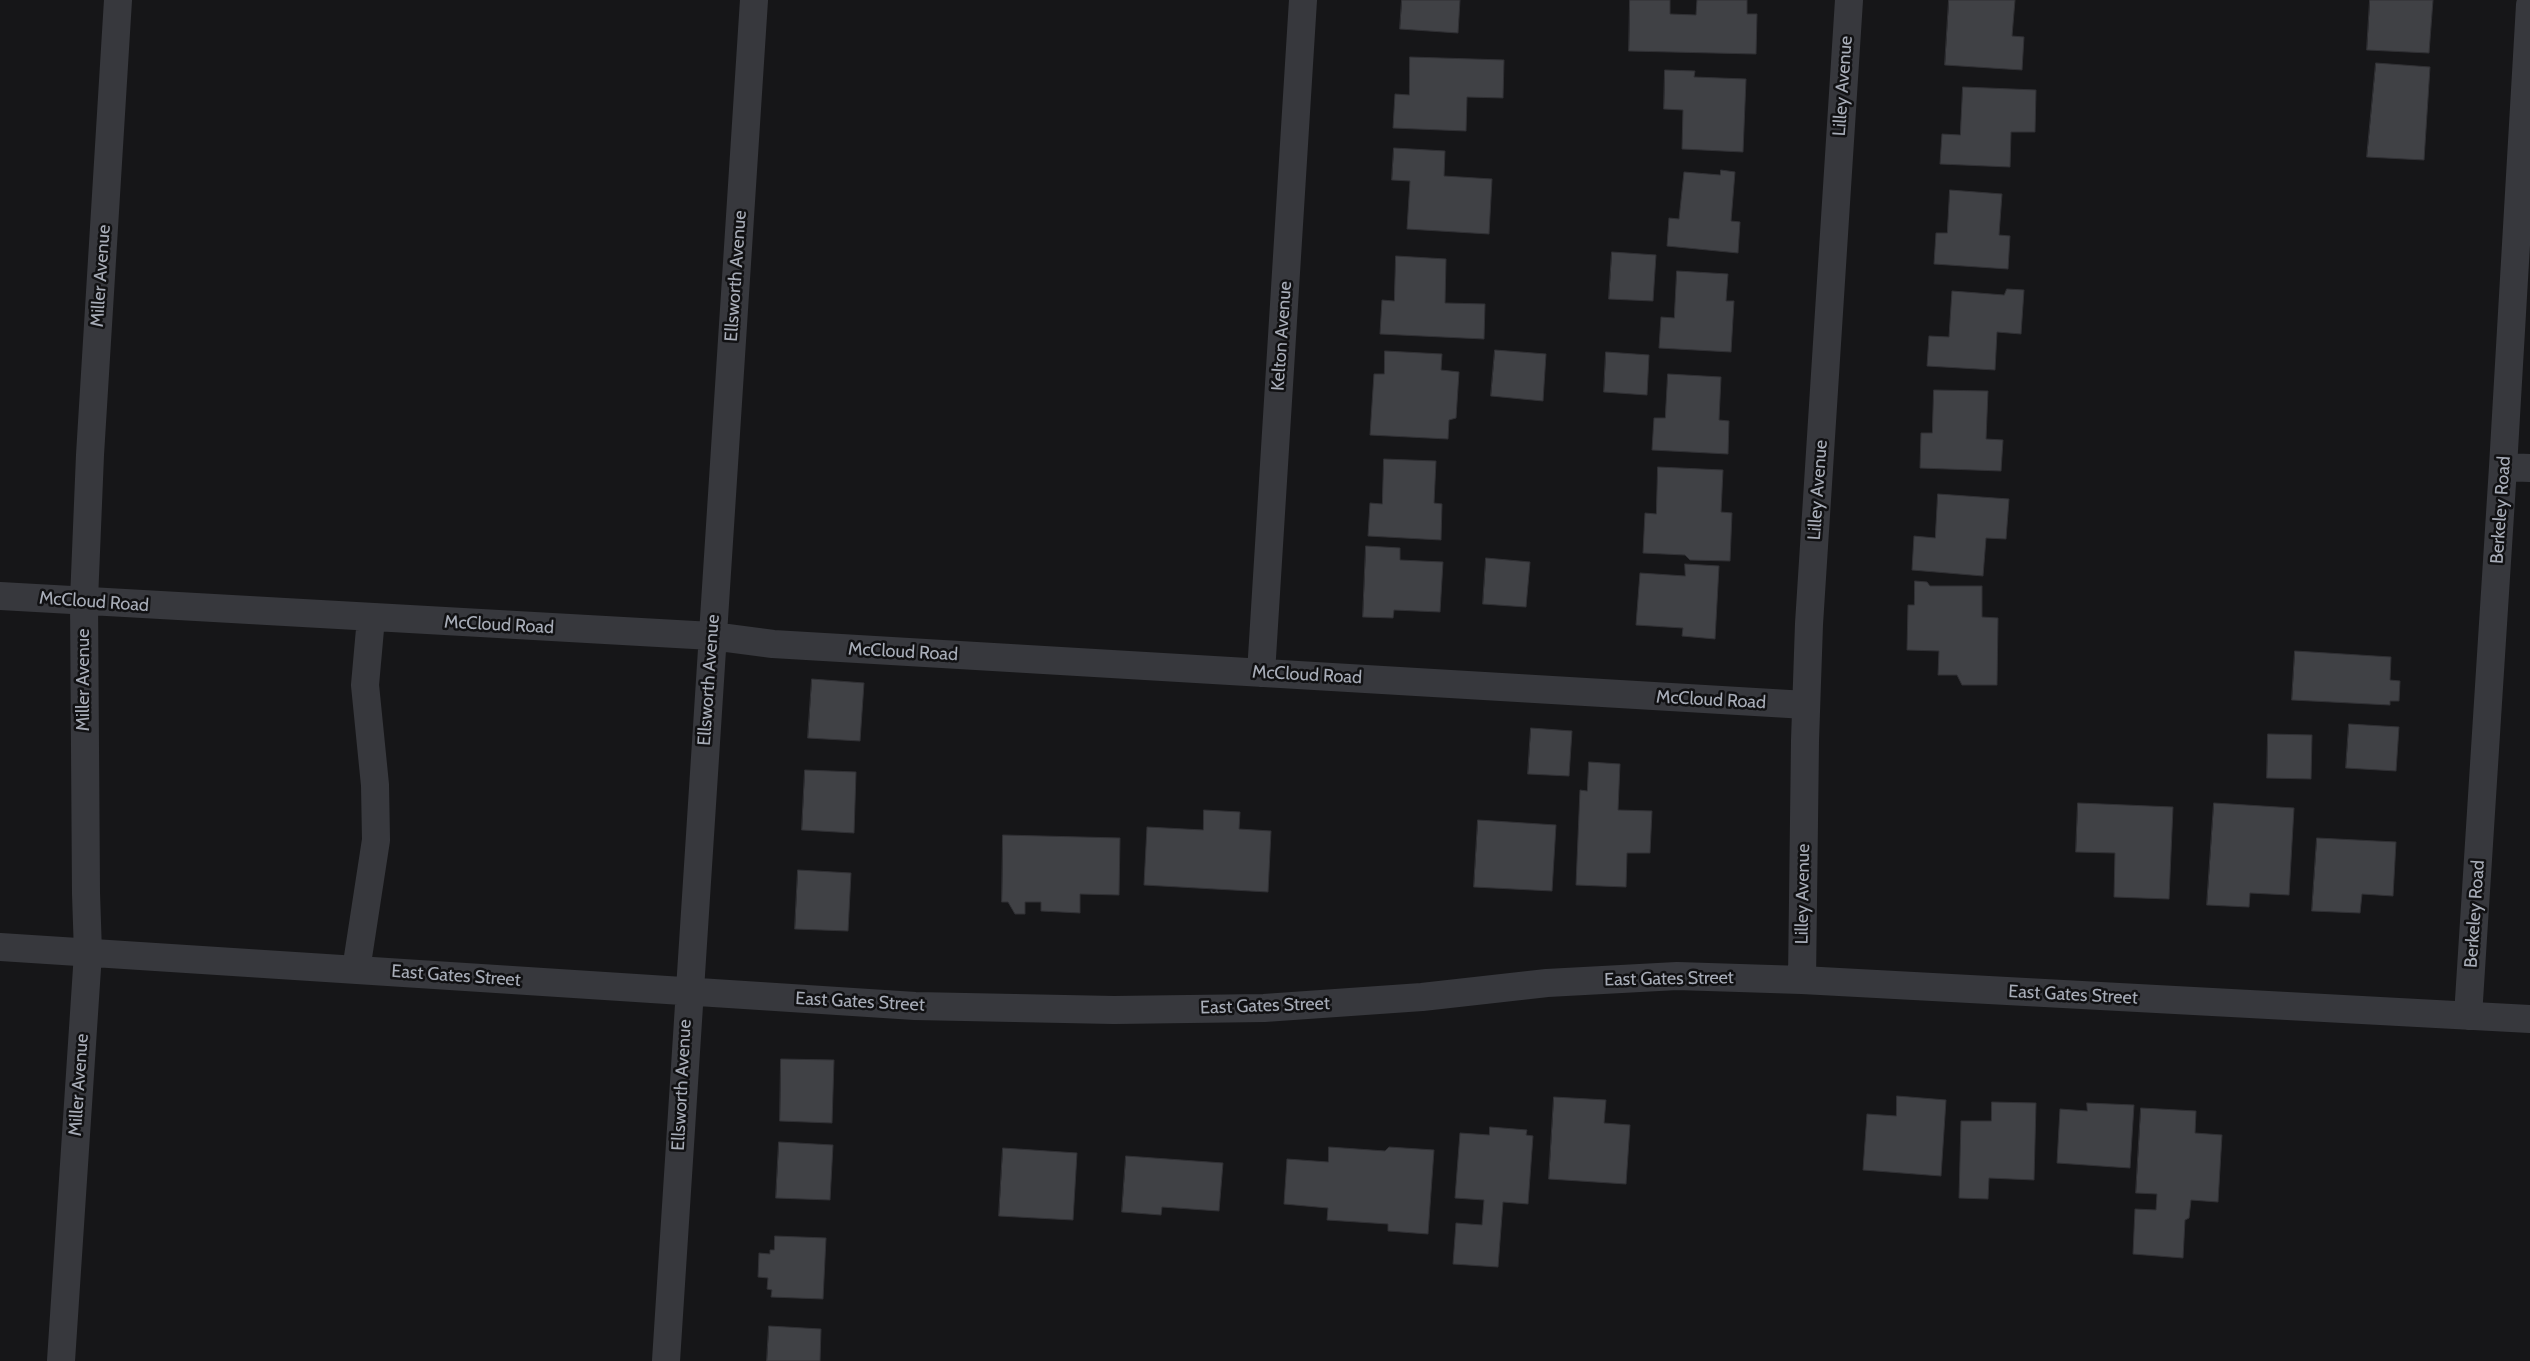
<!DOCTYPE html>
<html>
<head>
<meta charset="utf-8">
<style>
  body { margin:0 }
  canvas { display:block; background:#161618 }
</style>
</head>
<body>
<canvas width="2530" height="1361"></canvas>
<script>
const c = document.querySelector('canvas').getContext('2d');
c.lineJoin = 'round';
function fill(path, color) { c.fillStyle = color; c.fill(path, 'evenodd'); }
function trace(path, color, width, dash) { c.strokeStyle = color; c.lineWidth = width; c.lineCap = dash ? 'butt' : 'round'; c.setLineDash(dash || []); c.stroke(path); }
function write(font, color, halo, rows, align = 'center') {
  c.font = font + ' Cabin,sans-serif'; c.lineWidth = 5; c.setLineDash([]); c.textBaseline = 'middle'; c.strokeStyle = halo; c.fillStyle = color; for (const [text, x, y, turn = 0] of rows) {
    c.save(); c.translate(x, y); c.rotate((+turn || 0) * Math.PI / 180); c.textAlign = isNaN(turn) ? turn : align; if (halo) c.strokeText(text, 0, 0); c.fillText(text, 0, 0); c.restore();
  }
}
const building = new Path2D(`
  M1402 0H1460L1458 33 1400 29Z
  M1630 0H1670V14L1696 15 1697 0H1747V14H1757L1756 54 1629 51Z
  M1949 0H2015L2012 36 2024 37 2022 70 1945 65Z
  M2370 0H2433L2429 53 2367 50Z
  M1410 57 1504 60 1503 98 1467 97 1466 131 1393 128 1395 94 1409 95Z
  M2376 63 2430 67 2424 160 2367 157Z
  M1665 70 1695 71 1694 77 1746 79 1743 152 1682 149 1683 110 1664 109Z
  M1963 87 2036 90 2035 132H2011L2010 167 1940 164 1942 134 1960 135Z
  M1394 148 1445 151 1444 176 1492 179 1489 234 1407 229 1410 181 1392 180Z
  M1721 170 1735 172 1731 221 1740 222 1738 253 1667 246 1669 218 1679 219 1684 172 1720 175Z
  M1950 190 2002 194 1999 235 2010 236 2008 269 1934 264 1936 233H1947Z
  M1612 252 1656 255 1653 301 1609 299Z
  M1396 256 1446 259 1445 303 1485 304 1484 339 1380 334 1382 300 1394 301Z
  M1677 271 1728 274 1726 301H1734L1731 352 1659 348 1661 317 1674 318Z
  M2007 289 2024 290 2021 334 1997 332 1995 370 1927 366 1929 336 1949 337 1952 291 2004 295Z
  M1495 350 1546 354 1543 401 1491 396Z
  M1385 351 1442 354 1441 370 1459 372 1456 418 1449 420 1448 439 1370 435 1374 374H1384Z
  M1606 352 1649 355 1647 395 1604 392Z
  M1668 374 1721 377 1719 420 1729 421 1728 454 1652 450 1654 418H1665Z
  M1934 390 1988 391 1986 439 2003 440 2001 471 1920 468 1921 433H1932Z
  M1384 459 1436 461 1434 503 1442 504 1441 540 1368 536 1370 503 1382 504Z
  M1658 467 1723 470 1721 512 1732 513 1730 561 1690 560 1685 555 1643 553 1645 513 1656 514Z
  M1938 494 2009 499 2006 539 1986 538 1983 576 1912 570 1914 536 1935 538Z
  M1366 546 1400 548V560L1443 562 1440 612 1394 610 1393 618 1363 617Z
  M1486 558 1530 562 1526 607 1483 604Z
  M1685 564 1719 566 1715 639 1682 636 1683 628 1636 625 1640 573 1685 576Z
  M1915 581 1927 582 1930 586H1982V617L1998 618 1997 685H1962L1957 675H1938L1939 651 1907 650 1908 605H1914Z
  M2295 651 2391 657 2390 680 2400 681 2399 701H2390V705L2292 700Z
  M812 679 864 683 860 741 808 738Z
  M2349 724 2399 727 2396 771 2346 768Z
  M1531 728 1572 731 1569 776 1528 774Z
  M2268 734 2312 735 2311 779 2267 778Z
  M1589 762 1620 764 1618 810 1652 811 1650 853H1627L1626 887 1576 885 1580 790 1587 791Z
  M805 770 856 772 854 833 802 830Z
  M2078 803 2173 807 2169 899 2114 897 2115 853 2076 852Z
  M2214 803 2294 808 2289 895 2250 893 2249 907 2207 905Z
  M1204 810 1240 812 1239 829 1271 831 1268 892 1144 885 1147 827 1203 830Z
  M1478 820 1556 825 1552 891 1474 887Z
  M1003 835 1120 838 1119 895 1080 894V913L1041 911V902H1025V914H1015L1008 902H1002Z
  M2317 838 2396 842 2393 896 2362 894 2360 913 2312 911Z
  M798 870 851 873 848 931 795 929Z
  M781 1059 834 1060 832 1123 780 1121Z
  M1897 1096 1946 1100 1941 1176 1863 1170 1867 1114 1896 1116Z
  M1554 1097 1606 1100 1604 1123 1630 1125 1626 1184 1549 1179Z
  M1992 1102 2036 1103 2034 1180 1989 1178 1988 1199 1959 1198 1961 1121H1991Z
  M2087 1103 2134 1105 2130 1168 2057 1163 2060 1109 2087 1111Z
  M2141 1108 2196 1111 2195 1133 2222 1135 2218 1202 2191 1200 2189 1218 2185 1220 2183 1258 2133 1254 2135 1209 2156 1210 2157 1194 2136 1193Z
  M1490 1127 1527 1130 1526 1135 1533 1136 1528 1204 1503 1202 1498 1267 1453 1264 1456 1223 1482 1225 1484 1200 1455 1198 1460 1133 1489 1135Z
  M779 1142 833 1145 830 1200 776 1198Z
  M1329 1147 1385 1151 1389 1147 1434 1150 1428 1234 1388 1231V1224L1327 1220 1328 1208 1284 1204 1287 1159 1328 1162Z
  M1003 1148 1077 1153 1073 1220 999 1216Z
  M1126 1156 1223 1163 1219 1211 1162 1207 1161 1215 1122 1212Z
  M775 1236 826 1238 823 1299 771 1297 772 1290 767 1289 768 1278 758 1277 759 1253 770 1254V1250H774Z
  M769 1326 821 1329 820 1361H767Z`);
fill(building, '#404145');
trace(building, '#303034', 1);
trace(new Path2D(`
  M2503 467 2530 468
  M0 596 712 636 773 644 1806 705
  M1261 673 1303 0
  M0 947 915 1006 1114 1010 1264 1008 1422 997 1547 983 1677 976 1802 980 2530 1019
  M356 970 376 840 375 785 365 685 371 618
  M1802 980 1805 741 1809 624 1849 0
  M2468 1016 2503 467 2530 5
  M61 1361 88 953 86 893 84 600 90 455 118 0
  M666 1361 754 0`), '#37383d', 28);
write('18px', '#a8adb8', '#111113', [
  ["Lilley Avenue",1843,86,-86],
  ["Miller Avenue",101,276,-86],
  ["Ellsworth Avenue",736,276,-86],
  ["Kelton Avenue",1282,336,-86],
  ["Lilley Avenue",1818,490,-86],
  ["Berkeley Road",2501,510,-86],
  ["McCloud Road",94,602,4],
  ["McCloud Road",499,625,3],
  ["McCloud Road",903,652,3],
  ["McCloud Road",1307,675,3],
  ["Miller Avenue",84,680,-90],
  ["Ellsworth Avenue",709,680,-86],
  ["McCloud Road",1711,700,3],
  ["Lilley Avenue",1803,894,-89],
  ["Berkeley Road",2475,914,-86],
  ["East Gates Street",456,976,4],
  ["East Gates Street",1669,979,-1],
  ["East Gates Street",2073,995,3],
  ["East Gates Street",860,1002,3],
  ["East Gates Street",1265,1006,-2],
  ["Miller Avenue",79,1085,-86],
  ["Ellsworth Avenue",682,1085,-87]
]);
</script>
</body>
</html>
